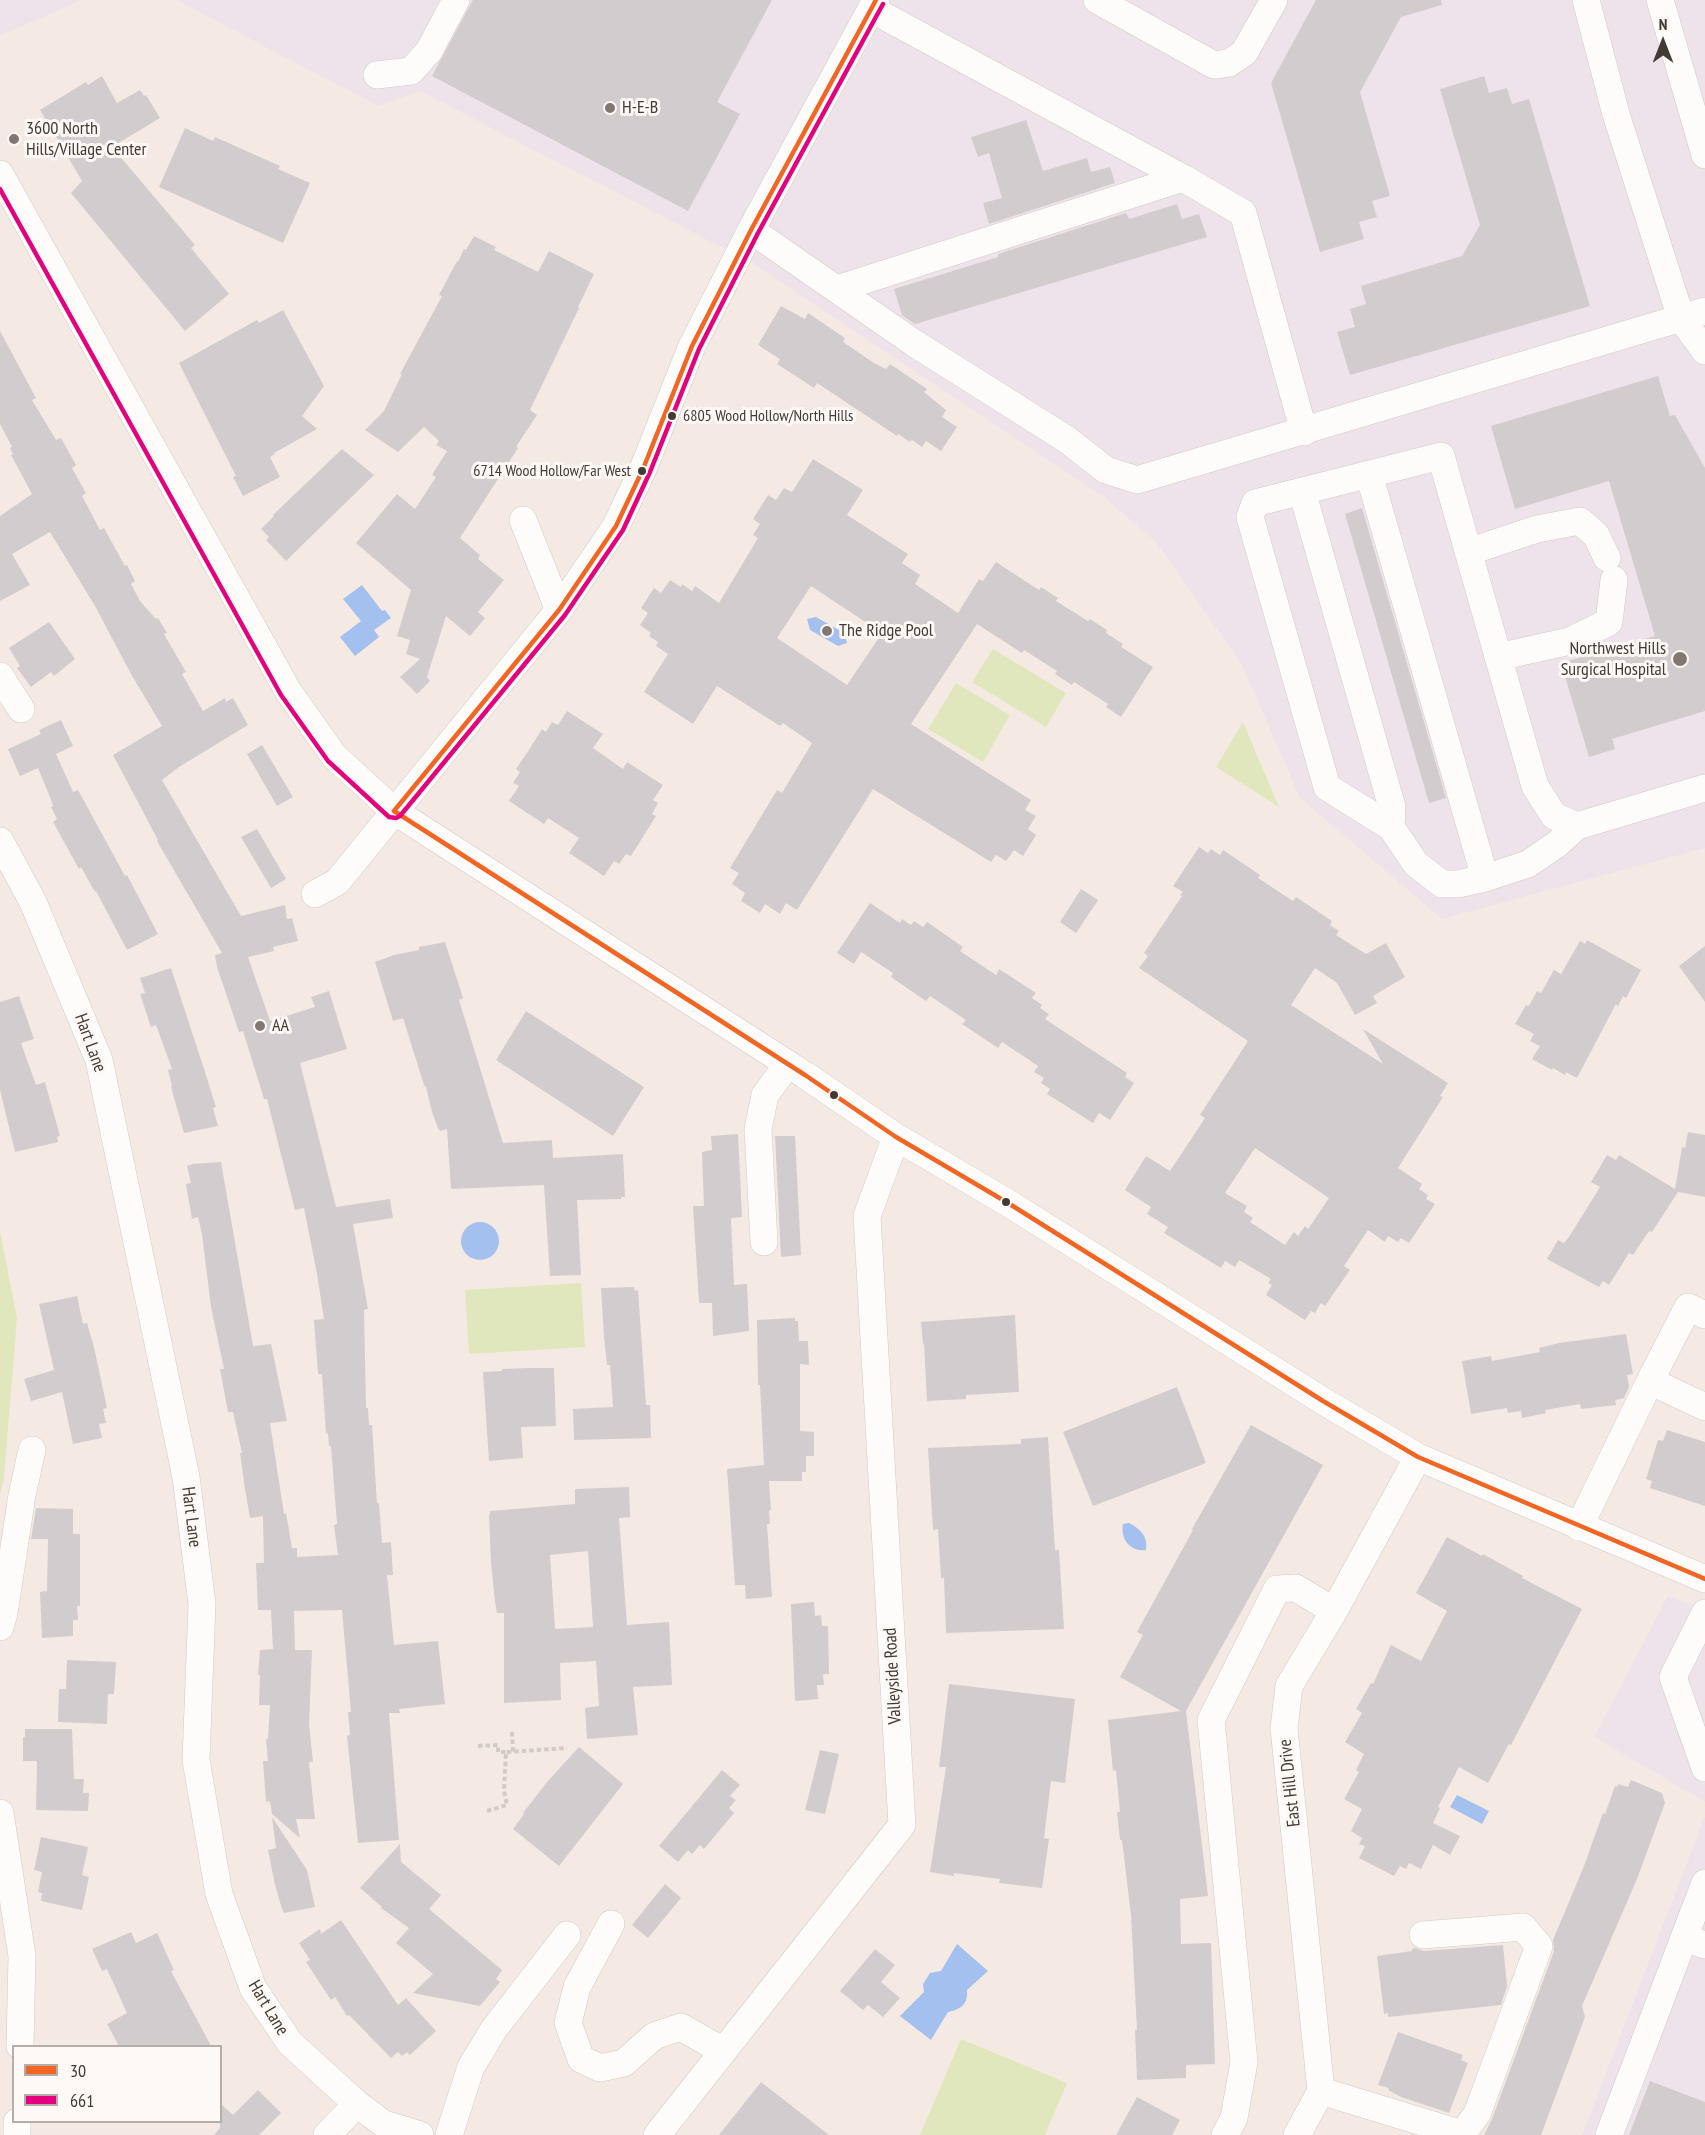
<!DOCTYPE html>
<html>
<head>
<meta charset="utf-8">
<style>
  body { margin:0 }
  #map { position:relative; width:1705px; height:2135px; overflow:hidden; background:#f5eae3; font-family:"PT Sans Narrow",sans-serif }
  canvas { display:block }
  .legend { position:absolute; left:12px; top:2045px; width:210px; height:78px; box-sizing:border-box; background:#fef9f6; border:2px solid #b4ada8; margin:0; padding:8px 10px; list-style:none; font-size:18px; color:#443a34 }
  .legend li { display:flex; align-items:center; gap:12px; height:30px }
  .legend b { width:30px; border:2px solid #b4ada8 }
  .north { position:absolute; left:1633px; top:12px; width:60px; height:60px; -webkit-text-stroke:4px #fef9f6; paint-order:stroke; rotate:0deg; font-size:16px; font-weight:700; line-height:24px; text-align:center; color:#443a34 }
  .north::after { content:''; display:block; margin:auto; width:21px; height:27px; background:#443a34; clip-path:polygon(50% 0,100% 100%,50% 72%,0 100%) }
</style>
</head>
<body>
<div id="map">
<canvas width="1705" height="2135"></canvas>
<ul class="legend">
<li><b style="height:8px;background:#f26522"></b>30</li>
<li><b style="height:8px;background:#e5007d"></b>661</li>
</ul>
<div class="north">N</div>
</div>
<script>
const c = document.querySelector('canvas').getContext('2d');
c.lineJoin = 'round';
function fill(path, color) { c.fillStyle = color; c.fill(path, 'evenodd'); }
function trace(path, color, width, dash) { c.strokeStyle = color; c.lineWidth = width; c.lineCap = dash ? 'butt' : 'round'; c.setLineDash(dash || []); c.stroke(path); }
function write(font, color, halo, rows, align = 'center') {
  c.font = font + ' "PT Sans Narrow",sans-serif'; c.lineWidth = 6; c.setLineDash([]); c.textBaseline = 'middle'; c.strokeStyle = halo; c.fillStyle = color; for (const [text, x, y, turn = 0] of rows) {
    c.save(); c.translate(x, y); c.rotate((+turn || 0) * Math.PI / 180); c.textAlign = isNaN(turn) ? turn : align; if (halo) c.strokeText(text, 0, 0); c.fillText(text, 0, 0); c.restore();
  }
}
fill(new Path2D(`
  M0 0H82L0 36Z
  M176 0H1705V848L1442 919 1300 798 1242 665 1156 542 1105 498 752 263 420 91 378 106Z
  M1668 1596 1705 1611V1802L1594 1737Z
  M1705 1816V2135H1582Z`), '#efe3eb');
fill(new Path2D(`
  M993 649 1066 693 1046 727 972 682Z
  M956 683 1010 715 983 762 928 729Z
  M1243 722 1279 807 1216 767Z
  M0 1231 17 1318 4 1478 0 1495Z
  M581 1283 585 1347 469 1354 465 1290Z
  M961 2039 1067 2083 1045 2135H920Z`), '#e1e7bc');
fill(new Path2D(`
  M362 585 382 611 385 610 391 618 374 630 379 637 355 656 340 637 361 621 343 599Z
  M816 617 844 633 847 643 838 646 810 630 807 619Z
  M461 1241a19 19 0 1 1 38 0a19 19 0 1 1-38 0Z
  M1129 1523C1141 1529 1148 1537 1146 1550 1131 1552 1120 1540 1123 1524Z
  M1457 1795 1489 1811 1482 1824 1450 1807Z
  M957 1944 988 1971 967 1990C968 2005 961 2009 948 2012L931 2040 900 2016 924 1992 923 1984 930 1973 941 1971Z`), '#a3c0ee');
fill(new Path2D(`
  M473 0H772L717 102 740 114 688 211 432 76Z
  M1316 0H1441L1442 5 1401 17 1360 92 1390 196 1372 201 1377 217 1359 222 1364 239 1320 252 1271 83Z
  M102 76 117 103 140 90 144 96 146 95 160 118 112 147 195 245 191 248 229 294 185 331 71 193 82 181 40 110 86 82 88 85Z
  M1484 76 1489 93 1507 88 1512 104 1529 99 1590 306 1350 375 1337 332 1355 327 1350 309 1366 304 1361 286 1462 256 1480 225 1440 89Z
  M1026 120 1043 171 1087 158 1091 172 1110 167 1115 183 989 224 983 203 1002 198 989 153 978 157 971 137Z
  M185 128 213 141 215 137 280 166 278 169 310 183 283 243 159 187Z
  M1177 204 1182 219 1199 214 1207 237 915 324 902 315 894 289 998 257V254L1126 213 1129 219Z
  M474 236 496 247 494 250 538 272 549 251 594 274 578 307 579 308 530 410 537 415 516 447 518 448 460 538 480 555 478 559 504 580 478 612 485 618 470 636 446 616 427 677 430 681 417 694 400 677 420 659 406 654 410 640 397 636 411 590 356 543 397 494 415 509 436 477 432 475 447 451 436 445 439 441 424 427 398 452 365 430 384 411 402 374H400L442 296 439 295 457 261 458 262 464 249 466 250Z
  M781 306 805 319 808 313 845 338 843 342 874 363 886 369 890 364 927 389 924 392 946 410 942 417 957 427 941 451 926 441 922 447 912 440 910 442 898 434 897 436 817 383 814 388 777 364 780 359 758 345Z
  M283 310 324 386 302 416 317 429 274 453 275 454 270 457 280 477 243 496 233 477 236 476 179 363 257 320 259 323Z
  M0 331 36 398 32 400 56 440 61 438 76 465 72 468 86 493 82 496 100 530 104 528 125 566 127 565 135 581 131 584 140 601 156 619 158 618 167 633 164 634 186 672 182 674 203 711 225 698 226 702 233 698 248 725 179 767 162 780 241 916 285 905 287 919 292 918 298 941 273 947 274 951 248 957 270 1021 315 1007 311 997 329 991 347 1049 300 1063 336 1207 390 1199 393 1218 353 1224 368 1309 364 1310 366 1408H368L369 1425H372L377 1503H379L382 1543 391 1542 393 1575H387L394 1645 438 1641 445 1704 399 1709 400 1713H389L399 1840 358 1843 347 1736 350 1735 348 1712H351L342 1610 294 1611 295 1650H312L309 1724 313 1762H309L315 1819H296L300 1838 272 1814 270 1801 266 1802 263 1761H268L266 1739H268L270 1705H259L260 1675H258L260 1650 273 1649 271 1610H258L256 1563H264L263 1516 250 1518 245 1489 240 1453H242L233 1412H228L220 1369H224L211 1307 202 1234 198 1217 192 1219 186 1184 191 1183 187 1166 193 1164 221 1162 253 1346 271 1344 287 1421 270 1423 284 1514 286 1513 292 1548H297V1557L338 1555 334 1525 337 1524 331 1446H329L328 1433 326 1434 322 1374H318L314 1320 324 1319 317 1274 304 1208 295 1210 267 1099H264L243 1031 239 1032 217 967 215 955 222 953 157 841 158 840 113 755 162 726 131 674 95 606 50 532 12 554 30 585 0 601V516L32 494 11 455 13 454 10 448 12 447 0 424Z
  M1658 376 1670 416 1675 415 1705 468V711L1612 739 1615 749 1589 757 1561 663 1655 636 1609 481 1515 509 1491 426Z
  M342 449 374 475 286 561 266 540 269 537 261 529 274 516 273 515Z
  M813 459 863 490 847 515 908 554 902 563 920 575 915 584 958 613 979 579 983 581 996 562 1039 590 1041 587 1058 598 1056 601 1088 621 1090 619 1107 630 1106 633 1123 644 1121 647 1153 667 1121 717 1106 707 1108 704 1074 682 1072 685 1055 674 1057 671 1024 650 1022 653 977 624 911 724 1031 800 1025 810 1036 816 1028 829 1036 835 1023 856 1014 850 1006 861 996 855 991 862 873 789 797 910 786 903 780 914 765 904 760 913 741 901 745 893 732 884 739 873 730 868 777 790 782 793 812 743 783 723 780 726 717 686 693 724 644 692 668 654 656 646 658 642 649 636 651 633 640 625 648 613 641 608 654 588 661 593 670 580 681 587 682 584 692 591 695 586 719 603 758 538 753 535 760 524 753 519 768 495 776 500 784 488 792 492ZM811 586 882 633 847 685 777 638Z
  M1362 508 1446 798 1429 803 1345 514Z
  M49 622 75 659 54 676 51 672 31 687 17 668 20 666 9 648Z
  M567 711 603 734 593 748 623 769 627 762 663 785 653 800 658 803 652 814 656 816 631 856 626 854 619 864 614 861 604 876 569 853 579 838 548 818 544 824 509 801 519 786 513 783 520 772 516 769 530 748 542 729 546 732 552 722 558 725Z
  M61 720 73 746 56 754 73 792 78 790 125 876 127 875 158 934 127 950 96 891 95 892 81 867 79 869 53 822 57 819 51 807 53 806 52 802 38 768 20 776 8 749 41 734 39 730Z
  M262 745 293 797 277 806 247 754Z
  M257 829 286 879 271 888 241 837Z
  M1199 847 1208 853 1211 849 1220 855 1223 850 1260 875 1258 878 1293 901 1296 897 1332 921 1330 925 1339 931 1336 935 1366 954 1386 943 1405 977 1373 996 1377 1003 1355 1015 1337 983 1315 968 1291 1005 1383 1064 1363 1029 1448 1083 1440 1096 1443 1097 1398 1168 1422 1184 1419 1189 1428 1195 1426 1199 1435 1204 1409 1243 1401 1238 1398 1242 1388 1236 1385 1242 1368 1230 1344 1266 1350 1270 1325 1306 1321 1303 1315 1313 1311 1311 1305 1320 1266 1295 1272 1285 1268 1283 1271 1279 1239 1260 1235 1267 1225 1261 1221 1268 1164 1233 1168 1227 1147 1214 1151 1207 1125 1190 1146 1156 1170 1171 1205 1118 1200 1115 1248 1041 1139 968 1148 956 1144 953 1182 896 1180 895 1183 892 1173 886ZM1255 1148 1329 1198 1308 1229 1305 1226 1298 1236 1294 1232 1285 1245 1250 1222 1253 1218 1244 1212 1247 1206 1225 1193Z
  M1081 889 1098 900 1076 933 1060 922Z
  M870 903 900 923 902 919 911 925 914 921 923 927 927 922 963 947 960 951 996 975 999 969 1036 993 1032 998 1042 1005 1040 1008 1049 1014 1045 1019 1127 1073 1125 1077 1134 1083 1110 1120 1099 1113 1093 1123 1047 1094 1050 1089 1041 1083 1044 1078 1034 1072 1038 1066 1002 1042 998 1048 962 1024 966 1020 930 996 926 1001 891 977 893 973 861 952 854 964 837 953Z
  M1587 940 1641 970 1626 998 1623 996 1618 1006 1616 1004 1577 1078 1566 1072 1565 1075 1553 1068 1552 1070 1532 1059 1540 1046 1530 1041 1534 1034 1515 1024 1526 1005 1529 1006 1537 991 1541 993 1554 970 1561 974 1580 941 1585 944Z
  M445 942 463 998 459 1000 503 1143 552 1140 553 1158 623 1154 625 1197H621V1199L577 1200 581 1275 550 1276 544 1185 451 1189 447 1129 440 1131 438 1128 432 1112 426 1087 424 1085 403 1018 393 1021 375 962 394 955 419 950V947Z
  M1705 946V1002L1679 966Z
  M171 968 204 1069 216 1107 213 1108 218 1126 184 1133 171 1087 172 1086 168 1070 172 1069 156 1025 151 1027 140 994 145 993 140 978Z
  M19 996 34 1039 21 1043 36 1085 45 1082 60 1136 57 1137 58 1142 15 1152 0 1090V1002Z
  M526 1011 644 1087 613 1136 496 1060Z
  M1688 1132 1705 1135V1197L1678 1192 1652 1232 1649 1231 1633 1255 1629 1253 1609 1285 1603 1281 1599 1287 1547 1259 1558 1240 1564 1243 1569 1237 1600 1187 1591 1182 1607 1155 1616 1160 1619 1155 1675 1189 1682 1147 1685 1148Z
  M738 1134 742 1217 731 1218 734 1285 747 1284 749 1331 713 1336 712 1303H699L693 1206H704L702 1152 712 1150 711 1136Z
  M775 1136H795L801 1255 781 1257Z
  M634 1287 635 1291 638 1290 646 1405H650L651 1438 574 1440 573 1409 613 1407 610 1365H607L604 1337 601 1288Z
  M77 1296 83 1324 87 1323 94 1347 107 1408 103 1409 106 1423 99 1424 102 1438 73 1444 62 1392 31 1401 24 1379 54 1370 39 1304Z
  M1015 1315 1019 1392 966 1395V1399L927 1401 924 1344H923L921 1322Z
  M795 1318V1321H798L799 1341H808L809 1365 800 1364V1431L814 1432V1456H806V1472H802V1481H769L771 1510H769L770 1524H767L772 1597 746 1599 745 1585H735L727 1469 764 1465 760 1385H758L757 1320Z
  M1626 1334 1633 1374 1627 1375 1629 1387 1624 1398 1615 1400 1616 1405 1581 1409 1580 1404 1545 1410 1546 1413 1522 1418 1521 1411 1508 1413 1507 1408 1471 1414 1462 1361 1491 1356 1492 1361 1540 1352 1539 1348 1559 1343Z
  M528 1368H554L556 1426 521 1427 523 1458 489 1461 483 1372 502 1371V1369Z
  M1177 1387 1206 1463 1093 1506 1063 1432Z
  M1251 1425 1323 1465 1186 1711 1208 1896 1180 1899 1181 1944 1211 1943 1215 2064 1186 2065V2078L1137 2080 1135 2030H1137L1131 1915 1122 1840H1120L1117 1812H1120L1116 1770 1113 1771 1108 1720 1181 1711 1120 1677 1143 1635 1137 1632 1193 1530 1192 1529Z
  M1667 1430 1705 1442V1506L1650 1488 1652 1481 1646 1479 1658 1440 1663 1441Z
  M1048 1437 1055 1550H1059L1064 1629 946 1633 944 1578H941L938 1529 933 1530 928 1448 1021 1444V1439Z
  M629 1487 630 1517 619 1518 627 1625 669 1622 672 1685 633 1687 638 1735 587 1739 585 1708 599 1706 596 1661 560 1663 561 1700 504 1703V1613H497L495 1602 491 1562 489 1514H490V1511L575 1504V1489ZM588 1551 593 1627 555 1629 550 1555Z
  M36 1508 73 1509V1534H80V1606H77L78 1620H73V1636L42 1638 40 1592 47 1591 48 1539H31Z
  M1447 1537 1482 1556 1483 1554 1523 1576 1522 1578 1582 1609 1511 1745 1509 1744 1488 1783 1459 1767 1438 1807 1440 1808 1433 1823 1460 1836 1450 1855 1433 1845 1421 1869 1409 1863 1406 1869 1400 1866 1394 1876 1359 1858 1365 1846 1359 1844 1362 1838 1351 1831 1362 1809 1344 1799 1359 1772 1356 1770 1364 1754 1345 1742 1362 1713 1356 1709 1371 1683 1373 1684 1391 1645 1421 1661 1447 1611 1416 1593Z
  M814 1602 815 1616 821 1615 822 1626H828L829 1674H823L824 1685H817L818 1699 795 1701 791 1604Z
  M67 1660 116 1662 114 1694H108L107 1724 58 1722 59 1689H66Z
  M949 1684 1075 1699 1065 1783 1051 1781 1044 1838 1049 1839 1042 1888 999 1883 1000 1879 954 1873V1876L930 1872 946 1767H939Z
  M25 1729H72L74 1779H84L83 1793H89L88 1811 36 1810 37 1761H23V1737H25Z
  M579 1747 623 1784 559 1866 513 1829 524 1814 523 1813 547 1782Z
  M820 1750 839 1754 825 1814 805 1810Z
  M722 1770 740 1785 730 1796 736 1800 729 1808 734 1813 704 1849 700 1845 692 1854 688 1850 678 1862 659 1846Z
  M1631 1780 1662 1793 1665 1803 1637 1879 1582 2006 1585 2017 1541 2135H1484L1492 2119 1554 1951 1553 1940 1584 1866 1603 1813 1605 1814 1615 1786 1617 1787 1618 1784 1628 1787Z
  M272 1817 307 1870 315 1907 284 1913 282 1909 275 1885 268 1850 276 1848Z
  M41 1837 88 1847 82 1875 89 1877 82 1910 41 1901 42 1893 38 1892 42 1872 34 1870Z
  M400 1844 401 1862 441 1895 429 1909 502 1970 496 1979 500 1982 480 2006 413 1993 433 1974 396 1943 409 1928 381 1908 382 1907 360 1888Z
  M665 1884 681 1898 648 1938 632 1925Z
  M341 1920 398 2005 406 1998 436 2031 410 2055 407 2052 402 2056 398 2052 391 2058 349 2015 347 2016 335 1997 331 2000 306 1962 310 1960 299 1943 320 1929 321 1934Z
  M131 1932 136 1943 157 1933 174 1970 171 1971 211 2046H119L107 2024 127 2013 107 1969 102 1971 92 1949Z
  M1503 1945 1507 1986 1501 2005 1388 2017V2013L1384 2014 1377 1956 1412 1951V1949L1415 1948 1424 1951Z
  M875 1949 895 1965 881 1982 900 1998 883 2017 868 2005 863 2010 840 1991Z
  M1398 2032 1463 2055 1461 2060 1468 2063 1449 2113 1401 2097 1388 2090 1389 2088 1378 2085Z
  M1650 2081 1705 2102V2135H1629Z
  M761 2082 829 2135H719Z
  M258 2090 281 2113 259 2135H214L220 2128V2103L233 2115Z
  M1137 2097 1180 2120 1172 2135H1116Z`), '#d2ccce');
const minor = new Path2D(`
  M1097 0 1214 65 1229 63 1244 53 1274 0
  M1586 0 1616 114 1681 318 1705 351
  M1660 0 1705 155
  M871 9 1183 178 1243 213 1304 432
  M377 75 411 71 429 51 456 0
  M0 174 288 691 334 756 394 811 805 1075 896 1137 1008 1203 1323 1401 1418 1457 1705 1579
  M751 230 914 343 1066 439 1106 470 1137 480 1705 311
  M837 289 1183 178
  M1369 474 1485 878
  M1302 491 1392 807 1391 827
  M523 520 559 610
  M1468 552 1537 529 1580 521 1596 535 1607 558
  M1498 657 1570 641 1609 622 1614 580
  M0 676 21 709
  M1577 826 1554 816 1535 786 1441 456 1255 503 1250 517 1327 787 1391 827 1416 864 1442 884H1458L1485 878 1528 864 1557 844 1577 826 1705 788
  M0 841 33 902 99 1060 186 1477 202 1604 196 1760 219 1894 253 1988 290 2043 357 2104 384 2124 420 2135
  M315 894 337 882 559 610 616 526 643 469 692 346 751 230 876 0
  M764 1242 758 1129 765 1095 788 1064
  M1705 1315 1688 1307 1650 1381 1705 1407
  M1579 1527 1650 1381
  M1705 1613 1673 1677 1705 1768
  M0 1627 4 1613 22 1495 32 1450
  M0 1813 22 1956 20 2046
  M611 1924 577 1987 568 2023 581 2059 600 2068 624 2063 654 2036 681 2027 723 2051
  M1684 1938 1705 1883
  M1321 2091 1462 2134 1477 2114 1539 1946 1523 1927 1423 1935
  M17 2135V2122
  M327 2135 357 2104
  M449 2135 471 2067 494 2029 567 1935
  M657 2135 902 1825 867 1216 896 1137
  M1225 2135 1234 2118 1244 2062 1211 1720 1277 1589 1296 1588 1334 1611
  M1297 2135 1321 2091 1284 1728 1289 1686 1334 1611 1418 1457
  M1609 2135 1684 1938 1705 1945`);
trace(minor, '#d2c8c2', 28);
trace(new Path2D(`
  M512 1732 513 1752
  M478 1746 498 1745V1752H506
  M487 1811 507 1805 504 1791 506 1752 567 1748`), '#d0cbc9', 4, [4.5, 3]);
trace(minor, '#fefcfb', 27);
trace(new Path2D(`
  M394 811 805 1075 896 1137 1008 1203 1323 1401 1418 1457 1705 1579
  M394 811 559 610 616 526 643 469 692 346 751 230 876 0`), '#f26522', 4.5);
trace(new Path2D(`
  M0 189 281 695 328 761 389 817 396 818 400 816 565 615 623 530 650 472 699 349 758 233 883 4`), '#e5007d', 4.5);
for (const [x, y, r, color] of [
  [610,108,6,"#827871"],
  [14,139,6,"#827871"],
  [672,416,5,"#443a34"],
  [642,471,5,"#443a34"],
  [827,631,6,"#827871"],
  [1680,659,8,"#827871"],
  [260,1026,6,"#827871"],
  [834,1095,5,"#443a34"],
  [1006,1202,5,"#443a34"]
]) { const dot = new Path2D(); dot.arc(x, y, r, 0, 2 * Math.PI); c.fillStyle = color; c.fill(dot); trace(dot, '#fef9f6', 2); }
write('16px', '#443a34', '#fef9f6', [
  ["6805 Wood Hollow/North Hills",683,416],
  ["6714 Wood Hollow/Far West",631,471,"right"]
], 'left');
write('18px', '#443a34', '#fef9f6', [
  ["H-E-B",622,108],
  ["3600 North",26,129],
  ["Hills/Village Center",26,150],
  ["The Ridge Pool",839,631],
  ["Northwest Hills",1666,649,"right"],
  ["Surgical Hospital",1666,670,"right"],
  ["AA",272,1026]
], 'left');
write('18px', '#443a34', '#fef9f6', [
  ["Hart Lane",90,1043,70],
  ["Hart Lane",191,1517,83],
  ["Valleyside Road",893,1676,-93],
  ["East Hill Drive",1290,1783,-96],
  ["Hart Lane",268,2008,59]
]);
</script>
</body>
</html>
